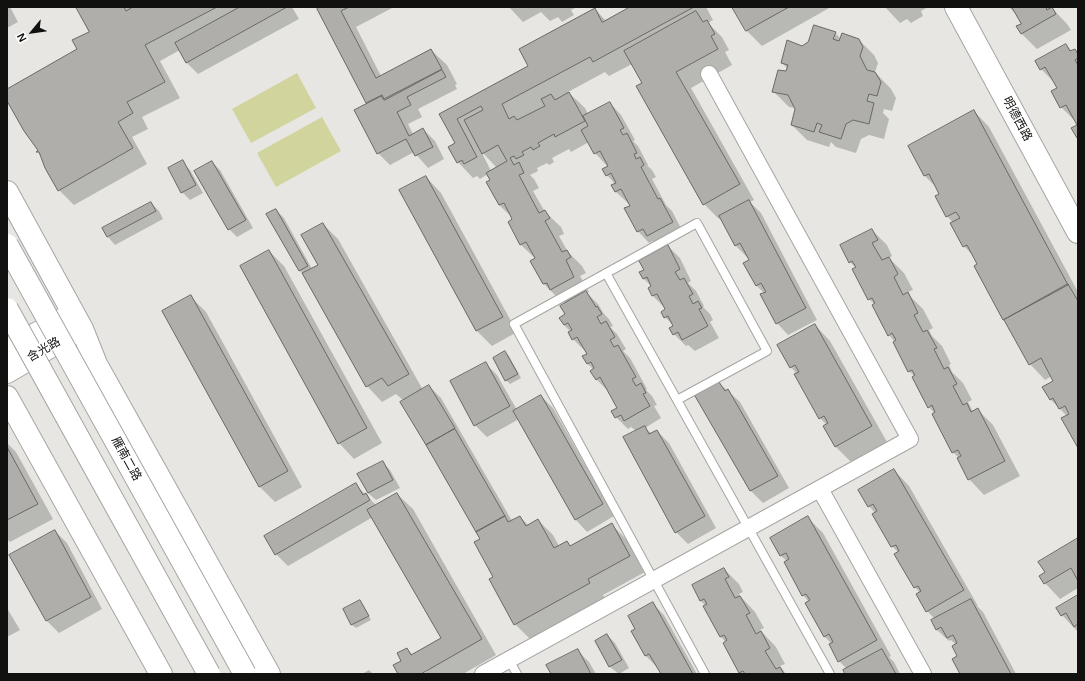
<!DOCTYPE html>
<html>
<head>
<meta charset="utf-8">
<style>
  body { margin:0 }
  #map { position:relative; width:1085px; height:681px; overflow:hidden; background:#e7e6e2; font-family:Helvetica,sans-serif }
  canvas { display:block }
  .frame { position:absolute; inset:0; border:8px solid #111110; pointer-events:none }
  .north { position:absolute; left:12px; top:12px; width:40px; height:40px; -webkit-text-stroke:3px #fff; paint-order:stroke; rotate:241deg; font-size:11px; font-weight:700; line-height:16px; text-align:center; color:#111110 }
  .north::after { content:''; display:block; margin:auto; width:14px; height:18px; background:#111110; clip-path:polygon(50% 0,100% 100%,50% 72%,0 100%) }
</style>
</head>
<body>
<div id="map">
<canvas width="1085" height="681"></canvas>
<div class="frame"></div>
<div class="north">N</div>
</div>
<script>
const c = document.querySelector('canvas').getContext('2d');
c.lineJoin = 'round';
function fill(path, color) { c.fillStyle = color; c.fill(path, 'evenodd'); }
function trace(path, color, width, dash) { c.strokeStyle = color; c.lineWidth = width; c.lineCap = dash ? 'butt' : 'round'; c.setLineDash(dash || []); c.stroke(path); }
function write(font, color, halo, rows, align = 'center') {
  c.font = font + ' Helvetica,"Noto Sans SC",sans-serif'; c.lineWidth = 3; c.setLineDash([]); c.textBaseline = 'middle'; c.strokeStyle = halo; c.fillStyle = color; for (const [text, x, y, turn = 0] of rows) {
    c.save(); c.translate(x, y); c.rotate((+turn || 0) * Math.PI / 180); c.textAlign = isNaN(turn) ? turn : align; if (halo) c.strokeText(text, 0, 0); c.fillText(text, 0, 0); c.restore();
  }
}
fill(new Path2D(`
  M297 73 316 108 251 143 232 109Z
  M322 117 341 151 276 187 257 153Z`), '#d1d59d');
fill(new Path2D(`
  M7 7H10L18 22 7 28Z
  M76 7H130L131 9 135 7H292L299 19 198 74 187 63 180 50 160 61 180 98 142 117 148 129 132 137 147 164 74 205 59 190 38 149 7 99V91L76 51 90 32Z
  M322 7H394L356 27 381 76 431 50 447 65 457 84 455 85 457 89 418 109 422 117 408 124 413 134 423 129 435 141 444 159 428 168 414 152 390 165 378 153 356 110 368 104Z
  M509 7H577L571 10 574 15 562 22 558 17 550 21 541 12 523 22Z
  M632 7H706L713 20 708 23 722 37 729 50 725 52 732 65 691 88 754 200 750 202 761 213 817 320 788 335 777 323 764 293 757 286 745 263 750 260 748 257H747L736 246 721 218 719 219 704 204 632 64 609 76 605 72 568 92 585 108 588 114 610 103 621 115 635 140 633 141 638 146 648 165H647L652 170 656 177 652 179 666 205 672 211 684 234 659 247 653 241 649 243 638 231 629 203H628L616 192 612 186 615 184 607 175 608 167 595 153 589 142 571 152 569 149 552 158 554 162 549 165 547 163 537 168 538 171 530 175 534 179 539 188 533 191 545 212 561 227 564 234 559 236 568 252 582 266 586 273 580 276 589 292 587 293 598 304 604 314 609 319 613 326 610 327 617 334 626 349 623 351 630 358 647 389 646 390 652 396 657 405 654 406 661 418 645 428 652 434 657 431 669 443 716 528 688 544 676 532 636 431 631 427 628 429 616 417 618 408 609 392 596 379 594 370 587 363 588 354 586 350 585 351 573 339 571 332 564 325 566 315V304L561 299H559L544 284 532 261 536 259 521 245 509 222 513 218 499 205 488 174 480 179 477 176 473 178 458 162 457 143 441 114 530 66 595 9 606 21ZM481 151 497 168 491 171Z
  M733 7H831L762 46 747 31Z
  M885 7H928L921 11 923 16 911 23 907 19 900 23Z
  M1009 7H1051L1067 24 1071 30 1037 49 1022 34 1018 27 1023 24 1019 17Z
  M835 33 841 39 859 40 874 55 878 63 875 72 891 89 896 98 892 111 884 109 883 113 889 119 884 139 869 135 861 139 856 153 836 147 831 142 829 147 807 140 792 125 796 108 789 107 773 91 787 73 788 69 782 63 802 47Z
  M1066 45 1072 51 1075 50 1078 53V124L1061 107 1058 89 1055 83 1041 69Z
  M974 111 989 127 1078 292V446L1067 416 1050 399 1055 381 1052 376 1045 380 1030 364 1004 319 975 258 964 246 953 223 947 216 940 194 937 188 925 176 909 146Z
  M182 162 190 170 203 193 190 200 182 192Z
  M212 162 220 170 253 228 237 237 229 229Z
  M426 177 441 193 517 332 492 346 477 331 400 191Z
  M151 203 159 211 163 219 115 245 108 237Z
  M276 210 284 218 312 269 319 265 323 224 338 239 423 390 429 386 441 398 512 521 520 517 528 525 538 520 553 535 559 546 567 542 571 547 612 525 627 540 645 572 603 595 605 599 530 639 515 624 494 577 481 540 402 402 404 401 396 394 382 402 367 386 305 276 300 271 268 215Z
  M872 230 887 245 892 256 889 258 904 273 913 290 908 292 911 297 923 309 933 328 929 330 932 336 942 346 951 364 949 365 952 372 963 383 972 400 968 402 972 410 974 412 977 409 993 425 1020 476 984 495 969 479 959 458 953 452 935 414 929 407 914 376 909 371 895 342 889 335 875 305 869 299 856 268 850 262Z
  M668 246 680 258 691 281 688 283 696 291 704 306 703 307 710 314 713 320 710 322 719 338 695 351 688 345 686 346 674 334V326L665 317 667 310 653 296 649 289 652 287 644 279 645 270Z
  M269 251 284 266 382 443 354 459 339 443Z
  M190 296 206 312 302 487 275 502 260 487 163 311Z
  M815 325 830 341 887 442 851 462 836 447 827 425 820 418 797 374 791 367Z
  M505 352 509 356 521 378 510 384 506 380Z
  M485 363 497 375 517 410 541 396 553 408 614 516 587 532 576 520 519 419 487 437 475 425Z
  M719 383 740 402 789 488 763 503 751 491 697 396Z
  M7 443 16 452 53 519 10 542 7 539Z
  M382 462 390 470 400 488 376 500 368 493Z
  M894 470 909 486 978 606H977L983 612 1016 674H961L956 645 951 640 949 641 937 630 933 621 935 619 927 611 920 593 915 587 898 552 892 546 875 513 869 506Z
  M356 485 377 506 397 494 413 509 496 655 463 674H423L428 671 427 670 419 674H399L402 661 407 649 413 655 442 638 373 517 288 566 276 554Z
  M808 518 823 533 891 656 889 657 894 662 900 674H846L847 669 839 661 832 644 825 637 807 603 809 602 803 595 787 561 781 556 771 538Z
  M55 531 67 543 102 609 59 633 47 621 11 555Z
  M1078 540V588L1060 599 1045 583 1041 576 1046 573Z
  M724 569 739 584 743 592 739 594 742 598 755 612 764 628 760 630 776 647 785 664 780 666 786 674H742L740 672 726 642 721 637 706 606 701 601 693 586Z
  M1078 596V630L1077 631 1062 615Z
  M360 601 363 605 371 620 356 628 352 625 344 610Z
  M652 603 664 615 697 674H662L657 667 646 656 636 630Z
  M7 608 20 630 7 637Z
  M607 635 615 643 629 668 619 674 610 667 596 641Z
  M577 650 589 662 596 674H552Z
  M369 670 373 674H362Z`), '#0003');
const building = new Path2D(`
  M76 7H124L126 11 133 7H217L145 45 165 82 127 102 133 113 118 122 133 148 58 191 45 168 39 152H36L38 151 37 149 24 131 7 101V89L77 49 72 40 89 32Z
  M240 7H287L186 63 175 43Z
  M320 7H349L341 11 376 78 431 49 442 69 384 99 382 95 366 103 317 9Z
  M630 7H694L593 62 590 57 502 104 509 119 514 116 517 120 545 106 541 99 551 94 555 100 569 92 585 121 555 137 554 134 538 143 540 146 533 150 531 147 522 152 524 155 516 159 514 156 510 158 514 165 519 162 524 173 519 175 539 213 545 210 550 218 545 221 562 252 567 250 571 257 566 260 574 277 550 290 547 283 543 284 530 261 535 258 526 242 520 245 508 222 512 219 504 203 499 205 486 182 490 180 486 173 507 161 498 145 482 154 464 120 483 110 481 106 457 119 477 157 464 164 462 160 457 163 448 147 455 143 439 114 528 66 519 49 595 8 602 22Z
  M732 7H789L746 31Z
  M1012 7H1046L1047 10 1052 7 1056 14 1021 34 1016 26 1021 24Z
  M696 11 703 22 707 20 715 34 711 36 718 49 676 72 740 184 703 205 636 86 642 83 624 51Z
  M814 25 836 32 833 39 839 41 842 33 859 39 863 47 860 56 867 70 875 72 881 82 877 96 869 94 868 97 867 101 874 103 869 124 853 120 846 124 841 139 819 132 822 125 817 123 814 132 791 125 795 109 788 95 772 92 778 70 786 71 788 65 781 63 787 40 802 46 808 42Z
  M1066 44 1070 51 1075 49 1078 54V58L1075 60 1078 65V137L1077 138 1071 128 1077 125 1066 105 1060 108 1051 91 1057 88 1045 67 1040 70 1035 61Z
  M442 70 446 77 407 97 411 105 397 112 409 136 423 128 433 147 415 156 406 139 377 154 354 110 381 96 384 100Z
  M610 102 624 128 620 130 623 135 627 133 637 153 634 154 636 159 640 157 644 165 641 167 658 199 660 198 673 222 647 236 643 229 637 232 624 208 630 206 621 189 615 192 611 185 616 183 611 173 606 176 602 169 608 166 600 151 594 154 581 130 588 126 583 116Z
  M974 110 1068 285 1003 320 974 266 977 264 967 245 963 247 950 223 960 218 956 212 946 217 935 196 939 194 929 174 924 176 908 146Z
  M183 160 196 185 181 193 168 168Z
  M212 161 246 220 228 230 194 171Z
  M426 176 503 317 476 331 399 190Z
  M749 200 806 308 776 324 760 294 766 292 761 283 756 286 743 263 749 260 740 243 735 246 719 216Z
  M151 202 156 211 107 237 102 228Z
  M276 209 308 266 299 271 266 214Z
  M323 223 409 374 388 386 382 378 366 387 302 273 318 265 301 235Z
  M872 229 878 240 872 243 882 260 889 257 898 274 894 277 903 295 908 292 918 313 914 315 923 332 927 330 937 348 934 349 944 369 948 367 957 384 953 386 963 405 967 403 971 412 978 408 1005 461 968 480 957 458 961 456 958 450 952 453 932 414 935 412 932 405 928 408 912 377 915 375 912 370 908 372 893 342 896 340 892 333 888 336 872 305 875 303 872 298 868 300 852 269 856 267 852 261 849 263 840 245Z
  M668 245 680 269 675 272 680 280 684 278 693 294 689 296 693 304 698 301 702 308 699 309 708 326 682 340 678 332 673 335 669 328 673 326 668 316 664 318 661 312 665 309 657 294 652 296 648 288 651 286 647 277 643 279 639 272 644 270 639 261Z
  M269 250 367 428 338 444 240 266Z
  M1068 284 1078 301V448L1061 418 1069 414 1065 406 1059 409 1053 398 1050 400 1042 387 1053 381 1041 358 1029 365 1004 320Z
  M586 291 596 307 597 306 602 314 597 317 601 324 606 321 615 337 610 340 614 347 618 345 636 377 632 379 636 386 641 383 646 393 643 394 650 406 624 421 621 415 615 418 611 411 617 408 600 377 596 380 590 371 594 368 591 362 587 364 582 356 587 354 577 337 572 340 568 332 572 330 568 323 564 325 559 318 565 314 560 306Z
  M191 295 288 471 259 487 162 311Z
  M815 324 872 426 835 447 823 426 828 423 824 416 819 419 794 374 799 372 795 365 790 368 777 345Z
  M505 351 518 374 505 381 493 358Z
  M486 362 510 406 474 426 450 381Z
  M719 382 725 391 728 389 778 476 750 491 695 396Z
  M429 385 455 428 426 445 400 402Z
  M541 395 603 504 575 520 513 411Z
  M645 426 649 434 657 430 705 516 675 533 623 437Z
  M455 429 505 516 476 532 426 445Z
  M7 447 38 504 7 520Z
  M383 461 393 480 368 493 357 474Z
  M894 469 964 590 926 612 916 594 921 591 918 586 914 588 894 554 899 551 896 545 891 547 872 514 877 511 873 504 868 507 858 490Z
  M356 483 363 495 366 493 370 500 275 555 264 536Z
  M397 493 482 639 421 674H398L393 665 401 661 397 653 407 648 411 655 441 638 367 510Z
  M505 516 508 522 520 516 526 526 538 519 554 548 567 541 570 546 612 523 630 556 588 579 590 583 514 625 489 579 493 577 474 542 480 539 476 532Z
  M808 516 877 640 838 662 829 644 833 642 829 634 824 637 805 603 810 600 806 594 802 596 784 562 789 559 786 553 780 556 770 538Z
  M55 530 91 597 46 621 9 555Z
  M1078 538V581L1071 568 1044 584 1039 576 1045 572 1038 562Z
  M724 568 729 577 725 579 735 598 740 596 750 613 746 615 756 634 761 631 770 648 765 651 776 669 780 667 784 674H745L743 671 739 673 723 643 727 640 724 635 720 637 703 606 707 604 704 599 700 601 692 585Z
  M1078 595V624L1074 627 1066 613 1061 616 1056 608Z
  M971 599 1011 674H960L952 659 957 656 952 646 957 643 953 635 947 638 941 627 936 630 931 620Z
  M360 600 369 616 351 625 343 609Z
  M653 602 693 674H661L649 654 645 656 631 631 635 629 628 616Z
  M607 634 622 660 609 667 595 641Z
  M578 649 591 674H551L546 665Z
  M882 649 896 674H845L843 670Z`);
fill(building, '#afaeab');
trace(building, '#696865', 1);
const lane = new Path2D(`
  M606 273 677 400
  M509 660 517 674
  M705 674 514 324 697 223 767 351 677 400 830 674`);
const street = new Path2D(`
  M820 489 923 674
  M483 674 910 439 709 74`);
const secondary = new Path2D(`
  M956 7 1078 232
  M7 192 82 329 96 364 269 674
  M7 350 69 316
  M7 372 77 331
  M7 397 161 674`);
trace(lane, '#a6a5a2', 10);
trace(street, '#a6a5a2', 18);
trace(secondary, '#a6a5a2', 24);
trace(lane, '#fff', 8);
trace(street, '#fff', 16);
trace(secondary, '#fff', 22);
const primaryBridge = new Path2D(`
  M7 245 245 674
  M7 309 209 674`);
trace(primaryBridge, '#a6a5a2', 24, []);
trace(primaryBridge, '#fff', 22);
write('12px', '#111110', '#fff', [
  ["明德西路",1017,119,62],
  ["含光路",44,350,-30],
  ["雁南二路",126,459,61]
]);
</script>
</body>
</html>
